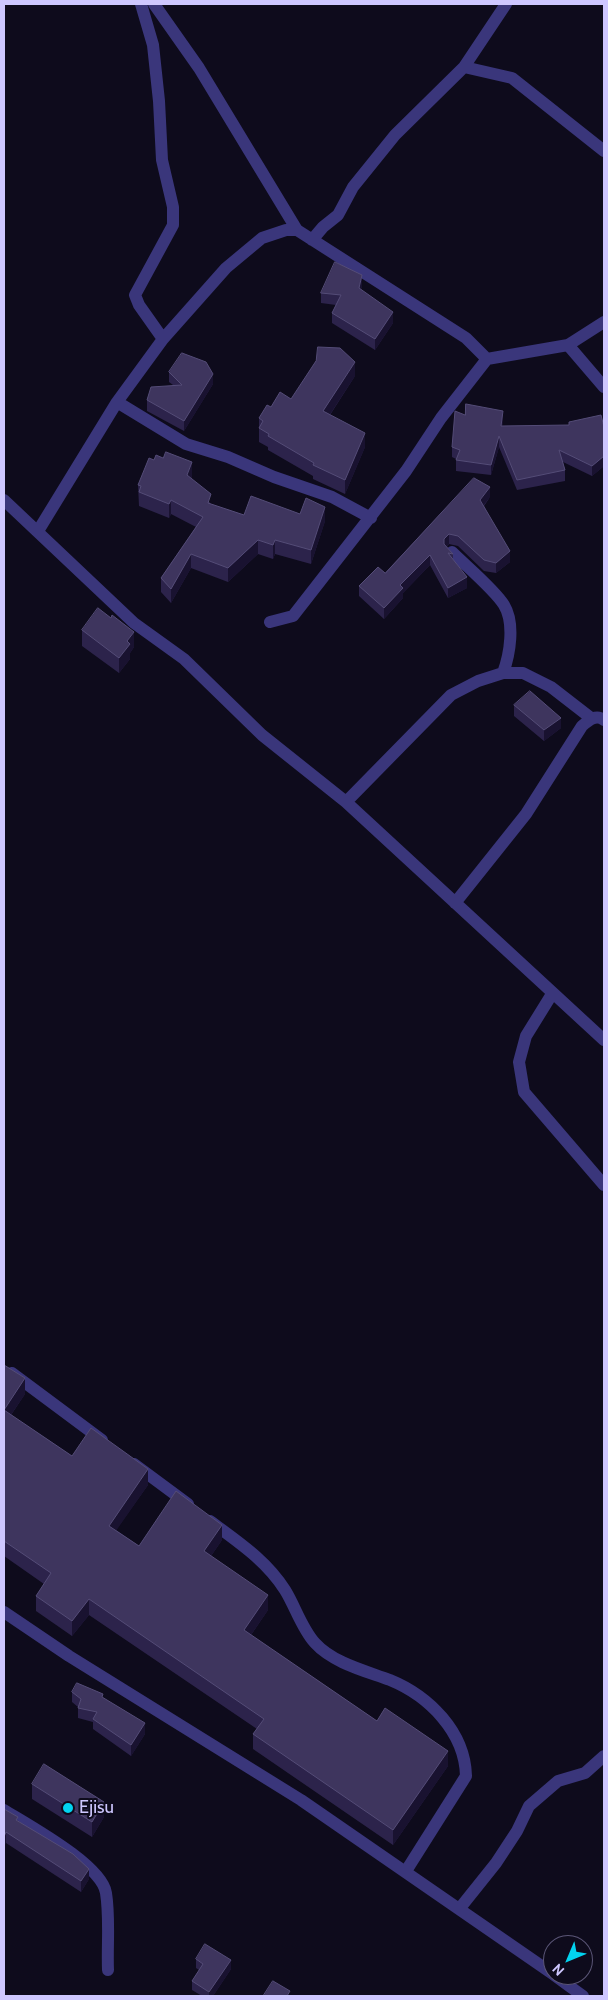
<!DOCTYPE html>
<html>
<head>
<meta charset="utf-8">
<style>
  body { margin:0 }
  #map { position:relative; width:608px; height:2000px; overflow:hidden; background:#0e0b1c; font-family:Cabin,sans-serif }
  canvas { display:block }
  .frame { position:absolute; inset:0; border:5px solid #cec7ff; pointer-events:none }
  .north { position:absolute; left:543px; top:1935px; width:50px; height:50px; box-sizing:border-box; background:#0e0b1c; border:1px solid #5b5677; border-radius:50%; rotate:225deg; font-size:14px; font-weight:700; line-height:20px; text-align:center; color:#cec7ff }
  .north::after { content:''; display:block; margin:auto; width:18px; height:22px; background:#02d3ef; clip-path:polygon(50% 0,100% 100%,50% 72%,0 100%) }
</style>
</head>
<body>
<div id="map">
<canvas width="608" height="2000"></canvas>
<div class="frame"></div>
<div class="north">N</div>
</div>
<script>
const c = document.querySelector('canvas').getContext('2d');
c.lineJoin = 'round';
function trace(path, color, width, dash) { c.strokeStyle = color; c.lineWidth = width; c.lineCap = dash ? 'butt' : 'round'; c.setLineDash(dash || []); c.stroke(path); }
function fill(path, color) { c.fillStyle = color; c.fill(path, 'evenodd'); }
function write(font, color, halo, rows, align = 'center') {
  c.font = font + ' Cabin,sans-serif'; c.lineWidth = 4; c.setLineDash([]); c.textBaseline = 'middle'; c.strokeStyle = halo; c.fillStyle = color; for (const [text, x, y, turn = 0] of rows) {
    c.save(); c.translate(x, y); c.rotate((+turn || 0) * Math.PI / 180); c.textAlign = isNaN(turn) ? turn : align; if (halo) c.strokeText(text, 0, 0); c.fillText(text, 0, 0); c.restore();
  }
}
trace(new Path2D(`
  M141 4 153 45 159 101 162 160 173 207V225L135 295 139 305 163 339
  M154 4 199 68 297 230 466 338 487 359
  M464 67 512 78 604 151
  M312 240 323 227 338 215 353 187 395 135 464 67 506 4
  M568 345 604 387
  M117 402 186 444 228 457 274 477 332 497 371 518
  M4 500 134 623 184 659 262 735 346 802 604 1040
  M38 531 117 402 163 339 226 268 262 238 286 230H297
  M452 552C465 565 495 590 504 605 515 623 510 654 503 673
  M270 622 293 616 406 471 441 418 487 359 568 345 604 322
  M346 802 451 695 478 681 503 673H523L551 687 591 718
  M455 903 526 814 582 726C589 720 596 714 604 720
  M552 994 526 1036 519 1062 524 1092 604 1185
  M12 1373 102 1440
  M134 1464 188 1504
  M210 1521C238 1542 266 1560 285 1590 295 1606 302 1629 315 1643 333 1663 366 1671 390 1680 429 1696 465 1732 466 1776L406 1871
  M4 1612 69 1656 301 1800 553 1974
  M4 1810C28 1825 102 1865 106 1893 110 1918 107 1946 108 1970
  M460 1908 496 1863 517 1831 529 1806 558 1781 585 1773 604 1756
  M554 1975 583 1996`), '#3a367b', 12);
fill(new Path2D(`
  M362 286 361 289 393 323 375 350 332 323V313L336 305 321 303V293Z
  M169 372 213 384 184 431 147 411V400L173 385 169 382Z
  M355 376 330 415 365 447 345 494 313 479V476L268 450V447L259 442V418L271 407Z
  M465 415 503 422 502 426 604 427V466L592 476 563 462 565 470V481L517 490 499 447 491 475 456 471V459L452 457V447Z
  M154 460 192 476 191 479 211 504 244 515 300 514 325 521 311 564 275 554 273 559 258 554 228 582 191 568 171 603 161 592V578L196 527 171 514 169 518 139 506 138 485Z
  M490 497 484 506 510 562 496 573 484 571 458 546 449 544 447 547 453 554V559L467 588 448 598 430 565 403 593V598L384 619 359 596V586L385 573Z
  M82 630 134 647 130 653V659L119 673 82 646Z
  M514 705 561 728 544 741 514 716Z
  M4 1365 25 1394 11 1415 72 1456 148 1485 116 1530 139 1546 222 1540 211 1556 268 1610 251 1635 377 1721 448 1766 393 1845 253 1749V1734L257 1729 89 1615 72 1636 36 1611V1596L44 1584 4 1556Z
  M72 1692 103 1698 145 1734 131 1756 93 1729V1722L78 1718V1707L72 1702Z
  M32 1784 104 1817 92 1837 32 1799Z
  M4 1809 89 1879 81 1892 6 1843Z
  M196 1959 231 1969 213 1996H202L192 1990V1981L199 1970 196 1968Z`), '#2c234b');
fill(new Path2D(`
  M362 275V286L359 298V288Z
  M393 312V323L375 350V339Z
  M355 362V376L323 425V411Z
  M213 374V384L184 431V421Z
  M503 411V422L501 437V426Z
  M365 433V447L345 494V480Z
  M499 436V447L491 475V465Z
  M604 456V466L592 476V466Z
  M192 462V476L187 489V475Z
  M490 487V497L480 510V500Z
  M171 500V514L169 518V504Z
  M325 507V521L311 564V550Z
  M449 534V544L444 550V539Z
  M258 540V554L228 582V568Z
  M275 540V554L273 559V545Z
  M510 551V562L496 573V563Z
  M191 554V568L171 603V589Z
  M430 555V565L403 593V598L384 619V608L400 585Z
  M467 577V588L448 598V588Z
  M134 632V647L130 653V659L119 673V658L127 641Z
  M561 718V728L544 741V730Z
  M25 1378V1394L4 1425V1410Z
  M148 1469V1485L109 1541V1526Z
  M222 1525V1540L204 1566V1551Z
  M268 1595V1610L244 1645V1630Z
  M89 1599V1615L72 1636V1621Z
  M145 1723V1734L131 1756V1745Z
  M448 1751V1766L393 1845V1830Z
  M104 1802V1817L92 1837V1822Z
  M6 1832V1843L4 1847V1837Z
  M89 1869V1879L81 1892V1881Z
  M231 1960V1969L213 1996H209V1992Z`), '#191230');
const building = new Path2D(`
  M335 262 362 275 359 288 393 312 375 339 332 313 341 295 321 293Z
  M318 347 340 348 355 362 323 411 365 433 345 480 313 465 314 463 268 436 269 434 259 428 263 421 259 418 267 405 271 407 280 392 291 399 316 361Z
  M182 353 206 362 213 374 184 421 147 400 151 387 182 385 169 372Z
  M466 404 503 411 501 426 569 425V422L601 415 604 427V456L592 466 559 450 565 470 517 480 499 436 491 465 456 460 460 450 452 447 455 411 465 415Z
  M166 452 192 462 187 475 211 494 208 503 244 515 251 496 300 514 306 498 325 507 311 550 275 540 273 545 258 540 228 568 191 554 171 589 161 578 203 517 171 500 169 504 139 492 141 486 138 485 149 458 154 460 156 455 163 458Z
  M474 478 490 487 480 500 510 551 496 563 484 560 458 536 449 534 444 539V544L453 554 448 553 467 577 448 588 430 555 400 585 403 588 384 608 359 586 378 567 385 573Z
  M98 608 111 618 112 615 134 632 127 641 130 644 119 658 82 630Z
  M530 691 561 718 544 730 514 705Z
  M4 1365 25 1378 4 1410 72 1456 91 1428 148 1469 109 1526 139 1546 176 1491 222 1525 204 1551 268 1595 244 1630 377 1721 385 1708 448 1751 393 1830 253 1734 264 1719 89 1599 72 1621 36 1596 51 1573 4 1541Z
  M77 1683 103 1694 102 1697 145 1723 131 1745 93 1719 97 1712 78 1708 81 1699 72 1692Z
  M44 1764 104 1802 92 1822 32 1784Z
  M4 1809 18 1817 16 1820 73 1854 89 1869 81 1881 6 1832 4 1837Z
  M205 1944 231 1960 209 1992 192 1981 203 1964 196 1959Z
  M273 1981 290 1991 287 1996H265L264 1995Z`);
fill(building, '#3e355e');
trace(building, '#544c77', 1);
for (const [x, y, r, color] of [
  [68,1808,6,"#02d3ef"]
]) { const dot = new Path2D(); dot.arc(x, y, r, 0, 2 * Math.PI); c.fillStyle = color; c.fill(dot); trace(dot, '#0e0b1c', 2); }
write('18px', '#cec7ff', '#0e0b1c', [
  ["Ejisu",79,1808]
], 'left');
</script>
</body>
</html>
